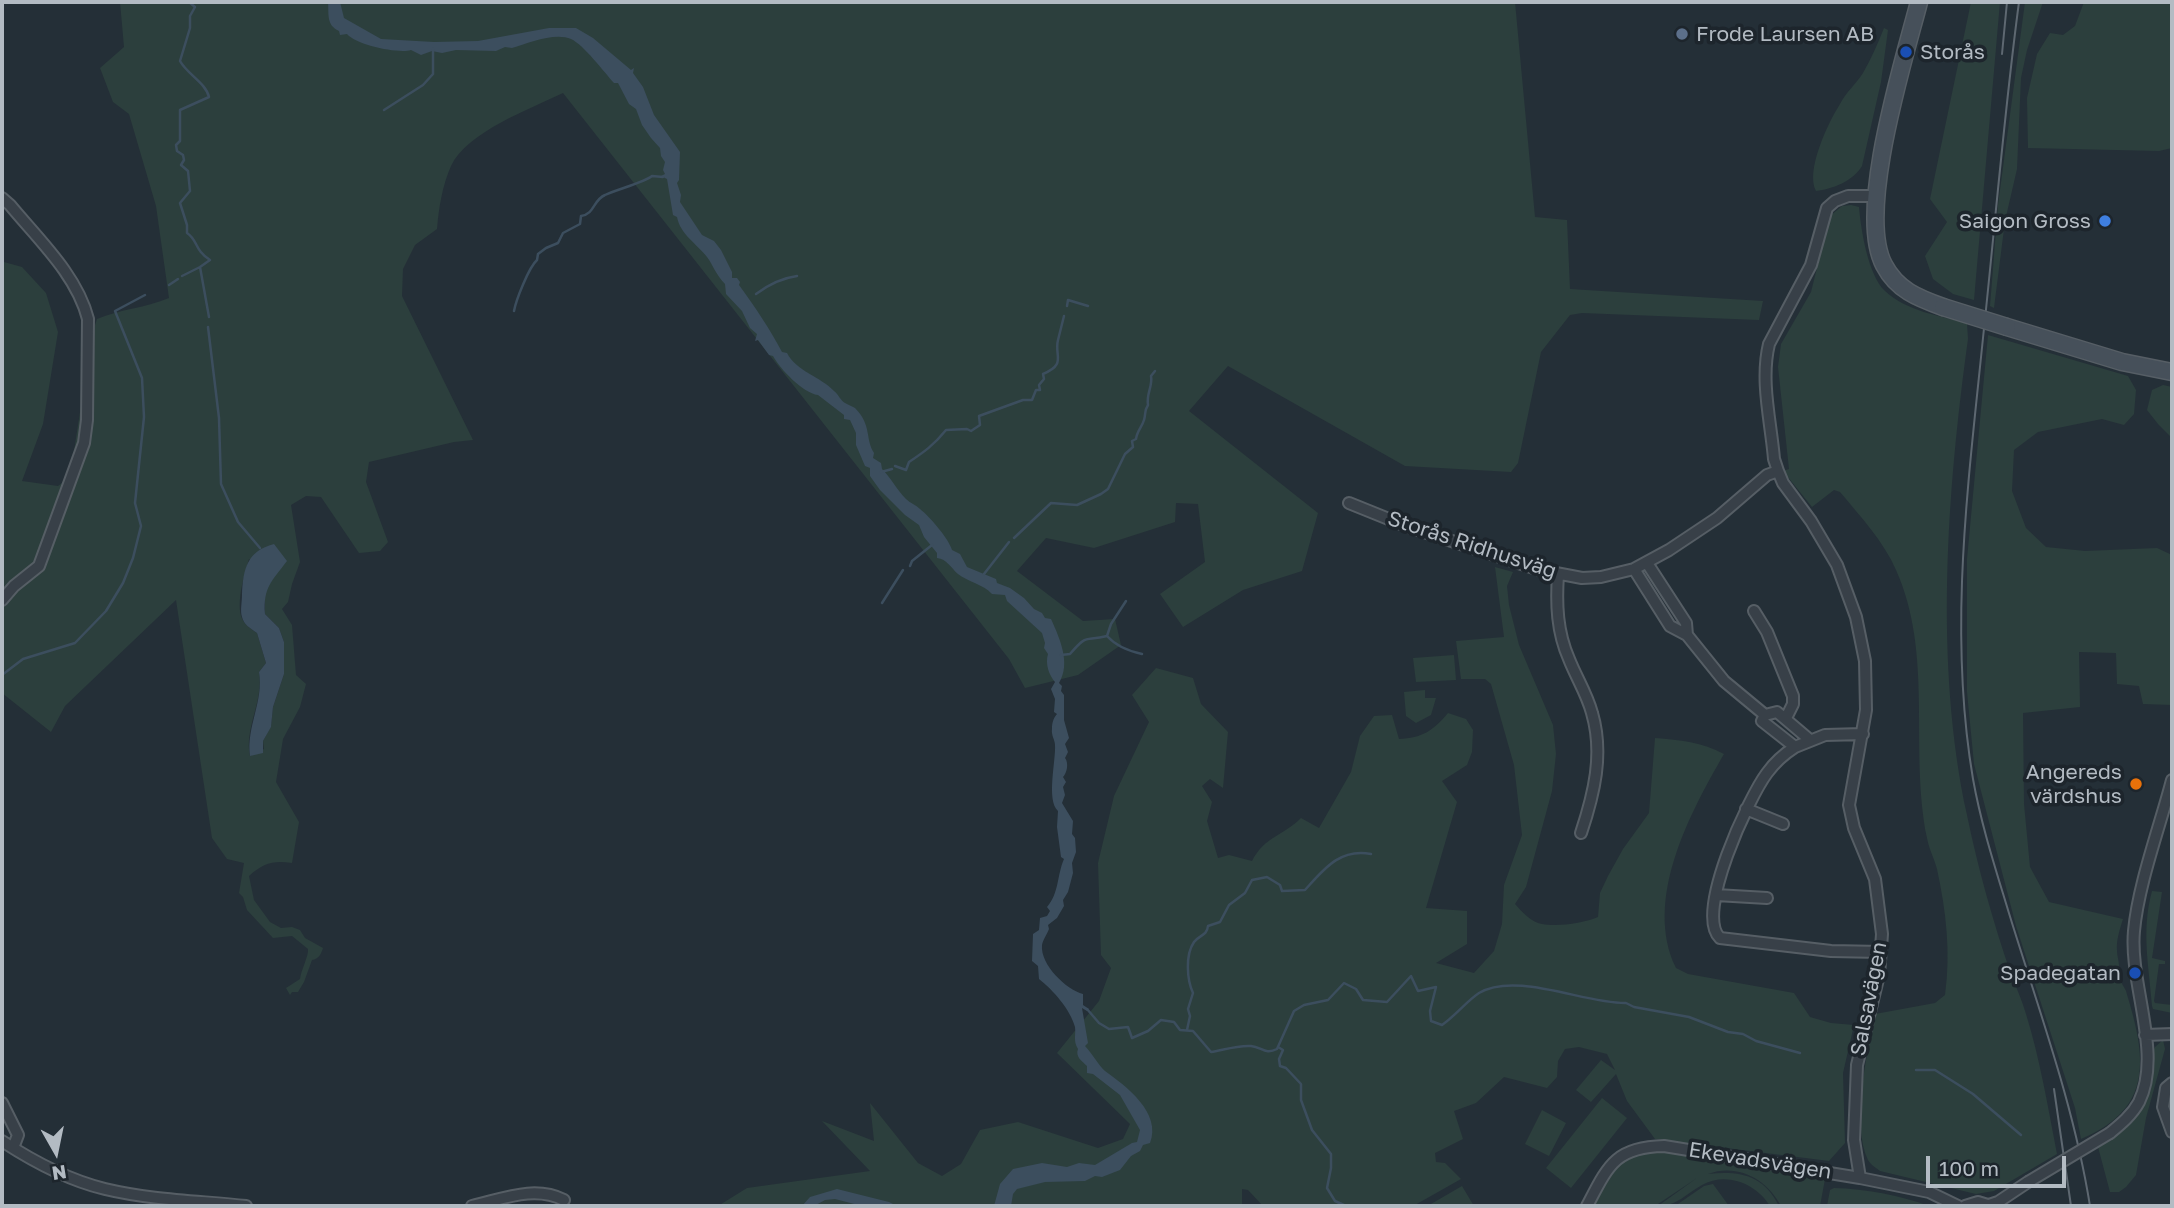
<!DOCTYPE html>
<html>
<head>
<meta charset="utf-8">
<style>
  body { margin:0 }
  #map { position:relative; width:2174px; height:1208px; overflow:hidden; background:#242f37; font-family:"Golos Text",sans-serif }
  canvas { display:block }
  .frame { position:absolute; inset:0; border:4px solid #b3bbc3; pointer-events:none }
  .north { position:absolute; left:21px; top:1117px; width:70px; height:70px; -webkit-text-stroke:5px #1d252c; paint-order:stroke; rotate:171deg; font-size:19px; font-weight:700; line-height:28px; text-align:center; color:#b3bbc3 }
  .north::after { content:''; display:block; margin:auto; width:24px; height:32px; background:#b3bbc3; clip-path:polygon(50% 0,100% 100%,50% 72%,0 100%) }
  .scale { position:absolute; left:1926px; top:1156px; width:140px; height:32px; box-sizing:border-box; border:4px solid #b3bbc3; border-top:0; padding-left:9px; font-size:21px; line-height:24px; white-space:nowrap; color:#b3bbc3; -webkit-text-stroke:5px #1d252c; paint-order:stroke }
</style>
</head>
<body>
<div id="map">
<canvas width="2174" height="1208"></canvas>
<div class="frame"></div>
<div class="north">N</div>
<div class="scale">100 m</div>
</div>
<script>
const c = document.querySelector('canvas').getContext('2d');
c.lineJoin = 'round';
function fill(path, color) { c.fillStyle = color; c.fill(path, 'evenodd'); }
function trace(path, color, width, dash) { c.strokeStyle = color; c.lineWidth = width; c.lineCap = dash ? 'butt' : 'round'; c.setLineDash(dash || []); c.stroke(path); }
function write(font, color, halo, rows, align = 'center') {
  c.font = font + ' "Golos Text",sans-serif'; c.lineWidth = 7; c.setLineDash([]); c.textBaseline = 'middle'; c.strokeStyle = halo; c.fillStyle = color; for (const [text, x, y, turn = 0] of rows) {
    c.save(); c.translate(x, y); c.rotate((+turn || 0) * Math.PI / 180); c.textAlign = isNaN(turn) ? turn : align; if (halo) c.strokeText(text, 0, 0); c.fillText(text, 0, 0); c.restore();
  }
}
fill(new Path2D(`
  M120 2H1515L1535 217 1567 220 1570 289 1763 301 1759 320 1582 313 1570 315 1541 352 1518 463 1511 472 1405 466 1228 366 1189 411 1318 513 1302 571 1243 590 1183 627 1160 594 1205 562 1198 504 1176 503 1175 522 1094 548 1046 538 1017 571 1083 621 1115 619 1121 645 1078 675 1025 688 1009 659 563 93C530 109 467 132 451 166 442 187 439 207 437 229L415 245 403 269 402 296 473 440 454 442 369 462 366 482 388 542 380 551 359 553 321 497 306 496 291 505 300 562 292 584 288 602 282 609 292 625 296 675 306 684 300 707 283 739 276 782 299 822 292 863C274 860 263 863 249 876L254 900 270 922 281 928 292 927 300 930 305 938 323 948C321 954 319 959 312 960L304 982 298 992H292L290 995 286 988 300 979C301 970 309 955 308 949L292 936 273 938 247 910 243 897 239 893 244 863 227 859 212 838 176 600 65 706 51 732 2 693V260L4 262 22 267 46 293 58 332 43 424 22 481 58 486 70 477 92 334 97 319C120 309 146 308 169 298L156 206 129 114 113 102 100 68 124 47ZM249 559 273 578 265 591V614L279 628 284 642V674L273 707 271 726 263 741 264 749 250 756C244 728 264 701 259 672L266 663 257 633C250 628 244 625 241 616 237 599 244 576 249 559Z
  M1971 2H2000L1974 300 1953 294 1933 279 1925 256 1947 222 1930 199Z
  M2025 2H2043L2027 50 2021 78 2017 169 2005 221 1994 308 1990 306 1998 205Z
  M2084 2H2172V148L2159 151 2028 148 2027 98 2037 54 2050 33 2063 35 2075 26Z
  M1884 28 1888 30 1881 82 1862 166C1853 181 1833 189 1816 191 1805 171 1828 123 1840 104 1846 92 1856 84 1863 73 1871 59 1878 43 1884 28Z
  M1851 205 1859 207C1861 230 1868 275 1885 291 1906 311 1940 316 1967 323L1968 339C1947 491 1934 664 1967 815 1978 868 1993 922 2011 974 2016 987 2022 1000 2026 1014 2040 1059 2048 1107 2057 1154L1994 1191 1976 1194 1880 1171C1876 1168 1870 1164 1868 1160 1851 1125 1867 1052 1875 1014L1935 1003 1945 995C1951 952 1946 911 1937 869 1934 858 1929 849 1927 838 1909 749 1934 655 1896 570 1884 542 1860 516 1840 492L1834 490 1812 507 1783 471 1789 469 1778 367 1781 344 1811 292 1830 216 1842 206Z
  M1988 335 2128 376 2136 390 2134 414 2124 425 2102 419 2038 432 2014 450 2012 491 2026 528 2046 547 2085 551 2157 548 2172 555V705L2143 704 2139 686 2117 684 2116 653 2079 652 2080 707 2023 713 2024 804 2030 867 2049 902 2123 919C2120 929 2116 940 2117 951 2117 956 2119 961 2119 966 2119 968 2119 976 2119 977 2120 982 2124 986 2126 991 2146 1057 2155 1108 2081 1139L2075 1108 2016 926 1974 764 1967 692V559Z
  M2163 385 2172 387V438L2158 424 2147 410 2152 390Z
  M1495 567 1513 572 1507 586 1509 605 1519 645 1553 725 1556 754 1552 791 1526 887 1515 904C1522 912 1531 922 1542 924 1558 927 1584 923 1598 917L1600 893 1608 876 1623 849 1649 813 1655 738C1680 740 1702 742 1724 754 1690 813 1643 900 1676 968L1688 974 1794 993 1810 1017 1831 1023 1854 1025 1843 1073 1845 1143 1829 1161 1655 1139 1627 1101 1616 1074 1591 1102 1576 1090 1601 1060 1615 1070 1607 1054 1579 1047 1565 1049 1558 1061 1557 1077 1547 1088 1504 1077 1476 1103 1454 1111 1463 1139 1435 1153 1436 1162 1445 1163 1461 1179 1415 1205 1417 1206H1263L1248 1190 1242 1189V1206H718L747 1188 870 1171 822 1121 874 1141 870 1103 918 1163 942 1176 961 1164 980 1130 1018 1122 1098 1148 1123 1139 1130 1124 1057 1053 1099 1001 1111 968 1101 955 1098 863 1114 796 1149 722 1132 695 1156 668 1193 678 1201 704 1228 732 1223 788 1210 779 1202 786 1212 802 1207 821 1218 858 1229 855 1252 861C1265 836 1283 836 1301 818L1319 828 1351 772 1360 736 1374 716 1392 715 1399 739C1422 738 1433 731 1448 713L1466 719 1473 730 1472 752 1467 765 1442 781 1457 802 1426 908 1467 911V944L1436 963 1474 973 1494 951 1502 924 1504 885 1522 835 1514 765 1491 684 1485 679H1461L1456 641 1504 637Z
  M1454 655 1456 680 1416 682 1413 658Z
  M1425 690V698H1436L1431 715 1416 723 1406 716 1404 692Z
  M2152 891 2162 892 2152 958 2165 961V964H2159L2154 1001 2155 1003 2172 1005V1013L2153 1009 2152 1006C2149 966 2141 931 2152 891Z
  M2163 1040 2165 1049 2146 1118 2136 1175 2126 1187 2119 1192H2110L2098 1147C2142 1123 2153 1101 2153 1051L2155 1047Z
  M1602 1098 1627 1118 1571 1188 1546 1168Z
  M1542 1110 1566 1123 1549 1156 1525 1144Z
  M1661 1149 1767 1170 1822 1176 1825 1179 1820 1206H1781C1767 1179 1737 1163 1708 1174 1739 1171 1763 1174 1779 1206H1770C1757 1184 1726 1171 1702 1185 1686 1194 1677 1206 1658 1206L1697 1178 1655 1206H1592L1611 1170 1626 1157Z
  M1713 1184 1729 1206H1675L1704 1186Z
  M1462 1186 1474 1206H1433L1431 1204Z
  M1834 1188C1866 1189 1899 1195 1929 1206H1827L1830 1190Z`), '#2c3f3d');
fill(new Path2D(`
  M328 2H340L344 18 381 39 434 42 478 41 549 28H576L593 38 631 70 634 68 633 73 643 87 654 115 680 152 679 180 677 183 681 195 680 202 702 235 714 241 721 250 732 272V278H737L740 282 739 285C755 307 770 329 782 352L787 353C796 371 821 377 834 391 838 394 841 401 845 403 848 405 852 406 855 408 872 425 865 439 874 453L873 458 881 463 882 469C891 478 897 490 906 499 910 503 916 505 920 509 930 517 949 539 952 550L960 554 967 567 996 579 997 583 1010 588 1024 598 1034 609 1042 613 1045 618 1051 619C1060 639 1071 663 1059 683L1062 686 1061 691 1064 695V720L1069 738 1065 744 1068 752 1065 758C1069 763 1067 773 1063 777L1066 782 1063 787 1065 795 1062 803 1073 821 1072 834 1075 838 1076 852 1072 863 1073 873 1068 892 1063 900 1064 906 1057 918 1048 925 1049 929C1047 934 1043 940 1042 945 1040 965 1067 990 1083 994V1005L1089 1009 1087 1011 1082 1008 1088 1043 1085 1046C1092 1053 1099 1066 1105 1071 1126 1086 1162 1113 1150 1143L1143 1145 1140 1151 1131 1156 1120 1170 1102 1177 1095 1176 1085 1181 1045 1182 1017 1189 1013 1194 1011 1206H994L1000 1184 1013 1169 1042 1163 1067 1167 1079 1163 1095 1165 1132 1143 1137 1142 1140 1130 1120 1095 1093 1074 1087 1073V1066C1082 1061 1075 1057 1078 1049 1073 1041 1076 1035 1075 1027 1070 1009 1053 990 1039 979L1038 966 1032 961 1033 934 1039 930 1040 918 1047 916 1050 911 1047 907C1059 894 1057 875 1064 859L1061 857 1057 827 1058 811C1046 800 1056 761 1055 745 1055 740 1051 735 1052 729 1052 723 1053 719 1057 714L1054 712 1055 699 1051 689 1055 682C1049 675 1045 664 1048 654L1044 648 1045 643 1042 633 1007 601 1005 595 992 594C983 584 968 582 958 574 951 568 947 559 937 558V553L924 537 919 525 905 515 880 490 870 476V468L865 466 856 445V433L850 420 844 419V415L818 395C803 393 780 369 773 356L769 355 758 340 755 341 757 334 750 328 742 311 726 294 725 284C716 275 713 265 707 257 697 244 680 234 677 217L673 215 667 179 661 176 665 174 663 170 665 162 661 156 660 148 651 138 642 125 636 109 629 104 618 83H614C604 72 584 45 571 39 555 32 528 43 512 48L505 47 496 51 456 50 442 53 432 51 421 55 411 50C399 54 356 45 347 34L340 35 339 31C326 25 329 14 328 2Z
  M274 544 287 561C272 581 263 587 265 614L279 628 284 642V674L273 707 271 727 263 741V753L250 756C246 727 264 701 259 672L266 663 257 633C250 628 244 625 242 617 240 611 242 602 242 595 243 569 247 551 274 544Z
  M837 1189 889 1202 897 1206H862L835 1199 825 1200 814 1206H802L810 1197Z`), '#3c4e5e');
trace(new Path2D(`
  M189 2 195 7 190 16V28L180 61C187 74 206 83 209 97L180 110V141L176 145 177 151 183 155 184 160 181 165 188 171 190 191 180 203 187 225V233C198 240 194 250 210 260L200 267 209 317
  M384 110 423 85 433 74V49
  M182 276 200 267
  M169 285 178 279
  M756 294C768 285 782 278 797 276
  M1067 306 1068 300 1088 306
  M514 311C516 300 529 267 537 260L538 254 546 248 558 243 563 233 580 224 581 216C595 214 593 200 605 195 615 190 645 182 652 176L663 177
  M208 327 219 418 221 484 238 522 260 548
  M895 466 906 470 909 462C924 452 934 445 946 430L967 429 971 431 980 425 979 416 1023 400H1032L1036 390H1040L1039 385 1044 379 1043 374C1067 364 1054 356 1058 340 1060 332 1062 324 1064 316
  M881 472 892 469
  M1014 538 1051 503 1077 505 1101 494 1108 489 1125 454 1133 447 1132 441 1136 439C1137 431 1142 427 1144 420 1146 414 1144 411 1148 405 1146 394 1153 386 1151 376L1155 371
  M910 566 912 561 932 545
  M984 574 1009 542
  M882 603 903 570
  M1107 636 1111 624 1126 601
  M1107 636C1116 646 1128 651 1142 654
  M1061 655 1070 654C1088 633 1084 642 1107 636
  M2 675 23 659 75 643 106 611 123 583 133 558 141 526 135 503 144 417 142 378 115 311 145 295
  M1087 1009 1099 1023 1109 1029 1128 1027 1132 1038 1148 1031 1161 1020 1174 1022 1180 1030 1193 1031 1211 1052C1223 1050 1238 1045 1251 1046 1262 1047 1265 1055 1277 1049L1294 1011 1304 1005 1328 1000 1344 983 1356 989 1363 1000 1387 1002 1411 976 1418 991 1436 987 1430 1011 1431 1021 1442 1025C1455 1016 1468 1000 1479 993 1516 971 1586 1004 1626 1003L1634 1007 1689 1017 1728 1032 1743 1034 1756 1041 1800 1053
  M1187 1030 1190 1016 1188 1009 1193 993C1187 980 1185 955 1194 942 1199 935 1207 936 1208 926L1220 922 1229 905 1245 893 1252 880 1267 877 1280 885 1282 891 1305 890C1324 869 1340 848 1371 854
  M1278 1047 1283 1050 1279 1059 1280 1066 1286 1068 1301 1084V1100L1312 1130 1331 1154V1168L1327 1188 1335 1201 1346 1206
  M1916 1070H1935L1973 1094 2021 1135`), '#3c4e5e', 2.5);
const street = new Path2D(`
  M2 198 10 205C38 239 77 275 88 319L87 420 84 443 39 566 14 586 2 600
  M1778 471 1783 483 1811 521 1837 565 1856 617 1865 661 1866 710 1849 805 1854 828 1875 879 1882 934 1879 975 1857 1065 1854 1140 1860 1178
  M1349 503 1406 526 1540 570 1582 578 1601 577 1634 569 1669 550 1717 518 1767 475 1778 471 1774 459C1771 422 1760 381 1769 344L1811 265 1827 208 1835 201 1848 196H1878
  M1634 569 1670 626 1687 635 1686 623 1647 563
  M1558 575C1556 604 1557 632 1569 659 1576 677 1587 694 1592 713 1604 754 1594 794 1581 833
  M1754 611 1767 632 1793 696V704L1786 718
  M1687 635 1724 681 1765 715 1762 721 1795 747 1825 735 1863 734
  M1765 715 1777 712 1810 740
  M1795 747C1784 754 1775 762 1767 773 1749 797 1694 914 1720 938L1831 951 1881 952
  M1746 809 1783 824
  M1716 895 1767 898
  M2145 1035 2172 1034
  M2172 1083 2166 1088 2163 1107 2172 1132
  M2 1103 18 1135 13 1148
  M2110 1133C2121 1124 2132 1115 2139 1102 2163 1053 2129 984 2134 931 2138 885 2160 826 2172 780
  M2 1141C34 1162 68 1180 105 1189 151 1200 199 1201 246 1206
  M1989 1205 1998 1202 2028 1182
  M472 1206C503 1199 534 1185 564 1200
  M1587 1206C1608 1166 1615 1147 1664 1146L1860 1178 1929 1192 1958 1206
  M1965 1206 1978 1202 1991 1206`);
const secondary = new Path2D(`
  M1919 2C1904 60 1856 212 1884 265 1897 290 1918 298 1943 307
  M2007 327 2122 362 2172 372`);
trace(street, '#565e65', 14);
trace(secondary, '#565e65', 19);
trace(street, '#384048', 10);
trace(secondary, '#46505a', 16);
trace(new Path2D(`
  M2019 2C2004 114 1995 226 1983 338 1968 485 1948 632 1973 779 1981 824 1995 867 2008 910 2038 1008 2074 1105 2090 1206
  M2002 54 2007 2
  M2054 1089 2071 1206`), '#5e6871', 2);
const streetBridge = new Path2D(`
  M2028 1182 2110 1133`);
const secondaryBridge = new Path2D(`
  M1943 307 2007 327`);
trace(streetBridge, '#565e65', 14, []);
trace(secondaryBridge, '#565e65', 19, []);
trace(streetBridge, '#384048', 10);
trace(secondaryBridge, '#46505a', 16);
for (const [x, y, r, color] of [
  [1682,34,7,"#5c6f8a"],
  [1906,52,7,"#1a4fb4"],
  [2105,221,7,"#3f7fe0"],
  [2136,784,7,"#e8710a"],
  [2135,973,7,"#1a4fb4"]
]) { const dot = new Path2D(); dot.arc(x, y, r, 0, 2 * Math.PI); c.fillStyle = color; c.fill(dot); trace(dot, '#1d252c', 2.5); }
write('21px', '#b3bbc3', '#1d252c', [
  ["Frode Laursen AB",1696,34,"left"],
  ["Storås",1920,52,"left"],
  ["Saigon Gross",2091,221],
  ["Angereds",2122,772],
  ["värdshus",2122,796],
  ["Spadegatan",2121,973]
], 'right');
write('21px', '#b3bbc3', '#1d252c', [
  ["Storås Ridhusväg",1472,545,18],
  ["Salsavägen",1869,999,-79],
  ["Ekevadsvägen",1760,1161,9]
]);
</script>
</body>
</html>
